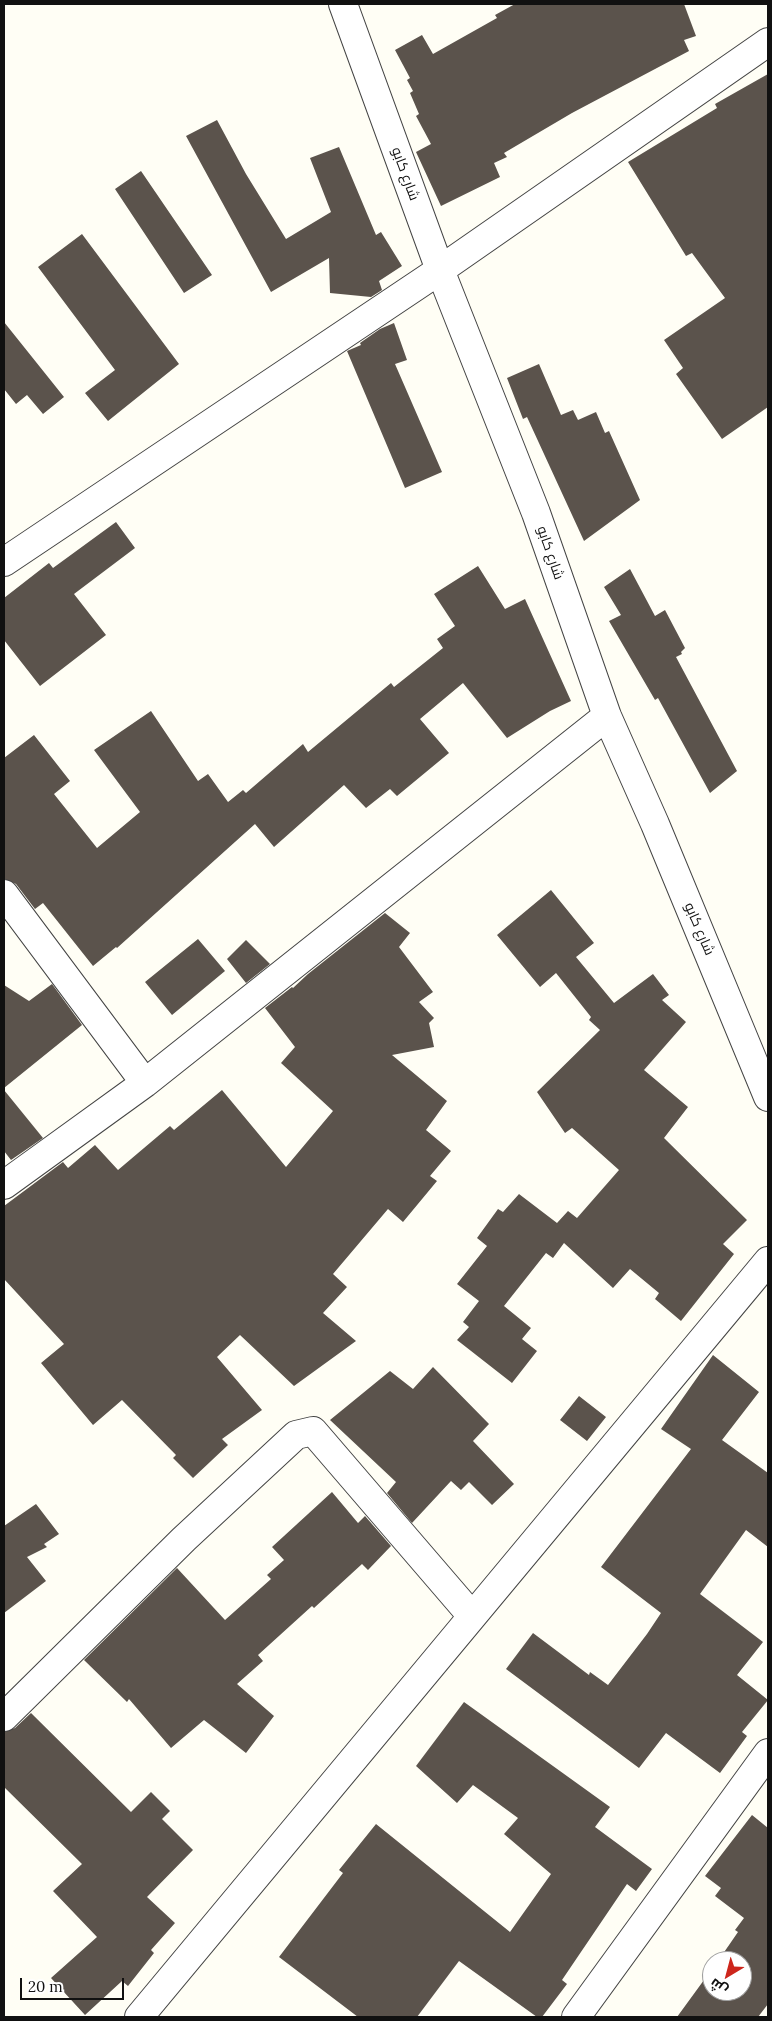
<!DOCTYPE html>
<html>
<head>
<meta charset="utf-8">
<style>
  body { margin:0 }
  #map { position:relative; width:772px; height:2021px; overflow:hidden; background:#fffef5; font-family:Lora,Cairo,serif }
  canvas { display:block }
  .frame { position:absolute; inset:0; border:5px solid #111; pointer-events:none }
  .north { position:absolute; left:702px; top:1951px; width:50px; height:50px; box-sizing:border-box; background:#fff; border:1px solid #a0a0a0; border-radius:50%; rotate:217deg; font-size:14px; font-weight:700; line-height:20px; text-align:center; color:#111 }
  .north::after { content:''; display:block; margin:auto; width:18px; height:22px; background:#cd261c; clip-path:polygon(50% 0,100% 100%,50% 72%,0 100%) }
  .scale { position:absolute; left:20px; top:1978px; width:104px; height:22px; box-sizing:border-box; border:2px solid #111; border-top:0; padding-left:6px; font-size:15px; line-height:18px; white-space:nowrap; color:#111; -webkit-text-stroke:4px #fff; paint-order:stroke }
</style>
</head>
<body>
<div id="map">
<canvas width="772" height="2021"></canvas>
<div class="frame"></div>
<div class="north">ش</div>
<div class="scale">20 m</div>
</div>
<script>
const c = document.querySelector('canvas').getContext('2d');
c.lineJoin = 'round';
function fill(path, color) { c.fillStyle = color; c.fill(path, 'evenodd'); }
function trace(path, color, width, dash) { c.strokeStyle = color; c.lineWidth = width; c.lineCap = dash ? 'butt' : 'round'; c.setLineDash(dash || []); c.stroke(path); }
function write(font, color, halo, rows, align = 'center') {
  c.font = font + ' Lora,Cairo,serif'; c.lineWidth = 5; c.setLineDash([]); c.textBaseline = 'middle'; c.strokeStyle = halo; c.fillStyle = color; for (const [text, x, y, turn = 0] of rows) {
    c.save(); c.translate(x, y); c.rotate((+turn || 0) * Math.PI / 180); c.textAlign = isNaN(turn) ? turn : align; if (halo) c.strokeText(text, 0, 0); c.fillText(text, 0, 0); c.restore();
  }
}
fill(new Path2D(`
  M515 4H684L696 36 684 40 689 51 572 113 504 153 507 157 494 163 500 177 441 206 416 152 431 144 416 116 419 114 410 93 413 91 407 80 410 78 395 50 422 35 433 54 497 18 495 15Z
  M768 74V407L722 439 676 374 683 368 664 340 725 298 692 253 686 256 628 162 717 108 715 104Z
  M217 120 246 174 286 239 331 212 310 158 339 147 376 235 381 232 402 266 379 281 382 290 371 297 330 293 329 258 271 292 186 136Z
  M141 171 212 275 184 293 115 189Z
  M82 234 179 364 108 421 85 393 115 370 38 267Z
  M4 322 64 397 43 414 27 395 16 404 4 389Z
  M394 323 407 360 395 364 442 472 405 488 347 351 361 345 360 343 380 329Z
  M539 364 561 415 573 410 578 420 596 412 605 433 609 431 640 500 584 541 527 417 523 419 507 378Z
  M116 522 135 548 74 594 106 635 40 686 4 640V598L49 563 53 568Z
  M478 566 505 609 525 599 571 701 550 711 507 738 463 683 420 719 449 753 397 796 390 789 366 808 344 785 274 847 255 824 117 948 116 947 93 966 43 903 35 909 16 884 4 879V758L34 735 70 781 54 794 97 848 140 812 94 750 151 711 198 781 208 774 228 802 243 790 246 793 303 744 308 752 391 683 394 687 443 648 437 639 455 626 434 594Z
  M630 569 655 616 665 610 685 648 681 652 682 654 676 657 737 771 710 793 658 698 655 700 609 621 621 615 604 587Z
  M551 890 594 943 576 957 614 1003 653 974 669 995 662 1000 686 1022 644 1070 688 1107 664 1138 747 1220 723 1244 734 1254 681 1321 655 1299 659 1293 630 1269 613 1288 564 1243 553 1258 546 1253 504 1306 531 1328 522 1339 537 1351 512 1383 457 1340 469 1327 463 1322 479 1301 457 1284 487 1246 477 1238 498 1209 503 1212 519 1194 557 1223 568 1211 577 1218 619 1170 572 1128 565 1133 537 1092 600 1030 589 1020 591 1017 556 973 540 987 497 935Z
  M385 913 410 933 399 947 433 992 419 1002 434 1018 429 1023 434 1047 392 1055 447 1101 426 1130 451 1151 430 1176 437 1181 403 1222 388 1209 333 1274 347 1287 323 1313 356 1341 294 1386 240 1335 217 1357 262 1410 222 1439 228 1445 193 1478 173 1458 176 1455 122 1400 93 1425 41 1363 64 1344 4 1279V1206L63 1162 68 1168 95 1145 118 1170 170 1126 174 1130 222 1090 286 1167 333 1111 281 1063 295 1047 265 1008 292 987 293 988 308 974Z
  M198 939 225 971 172 1015 145 982Z
  M246 940 270 964 246 983 227 959Z
  M52 984 82 1025 4 1088V985L29 1001Z
  M4 1090 43 1138 11 1160 4 1151Z
  M713 1355 759 1392 722 1440 768 1473V1547L746 1530 700 1594 763 1642 737 1675 768 1700 742 1732 747 1736 720 1773 666 1733 639 1768 506 1669 533 1633 589 1675 590 1672 608 1685 647 1634 661 1613 601 1567 691 1449 661 1429Z
  M433 1367 489 1424 473 1441 514 1484 492 1505 469 1482 461 1490 451 1481 412 1523 387 1493 396 1482 330 1420 390 1371 413 1389Z
  M579 1396 606 1417 587 1441 560 1420Z
  M332 1492 358 1523 365 1516 391 1546 368 1570 362 1564 314 1608 312 1606 258 1655 263 1661 237 1684 274 1716 246 1753 204 1720 171 1748 129 1699 127 1702 84 1660 177 1568 225 1620 271 1579 267 1575 284 1560 272 1547Z
  M36 1504 59 1534 44 1544 47 1547 27 1557 46 1581 4 1613V1526Z
  M464 1702 610 1807 595 1827 652 1869 636 1891 627 1884 562 1980 567 1984 542 2017H537L459 1961 417 2017H358L279 1957 343 1873 339 1870 376 1824 510 1932 551 1874 504 1834 518 1818 473 1785 457 1803 416 1766Z
  M31 1713 131 1812 151 1792 170 1811 162 1819 193 1850 147 1897 175 1923 151 1950 154 1953 128 1986 122 1981 85 2015 51 1978 97 1937 53 1891 82 1864 4 1787V1732L15 1728Z
  M752 1815 768 1828V2004L758 2017H677L712 1969V1991H742V1961H718L738 1932 735 1930 744 1918 715 1896 721 1888 705 1876Z`), '#5b534c');
const minor = new Path2D(`
  M343 4 440 270 536 513 607 716 655 824 768 1097
  M4 562 440 270 768 42
  M4 894 145 1083
  M4 1185 145 1083 607 716
  M4 1717 184 1539 296 1435 313 1431 472 1616
  M139 2017 768 1261
  M576 2017 768 1753`);
trace(minor, '#444', 30);
trace(minor, '#fff', 28);
write('14px', '#111', '#fff', [
  ["شارع كابو",405,174,70],
  ["شارع كابو",550,553,71],
  ["شارع كابو",699,929,67]
]);
</script>
</body>
</html>
